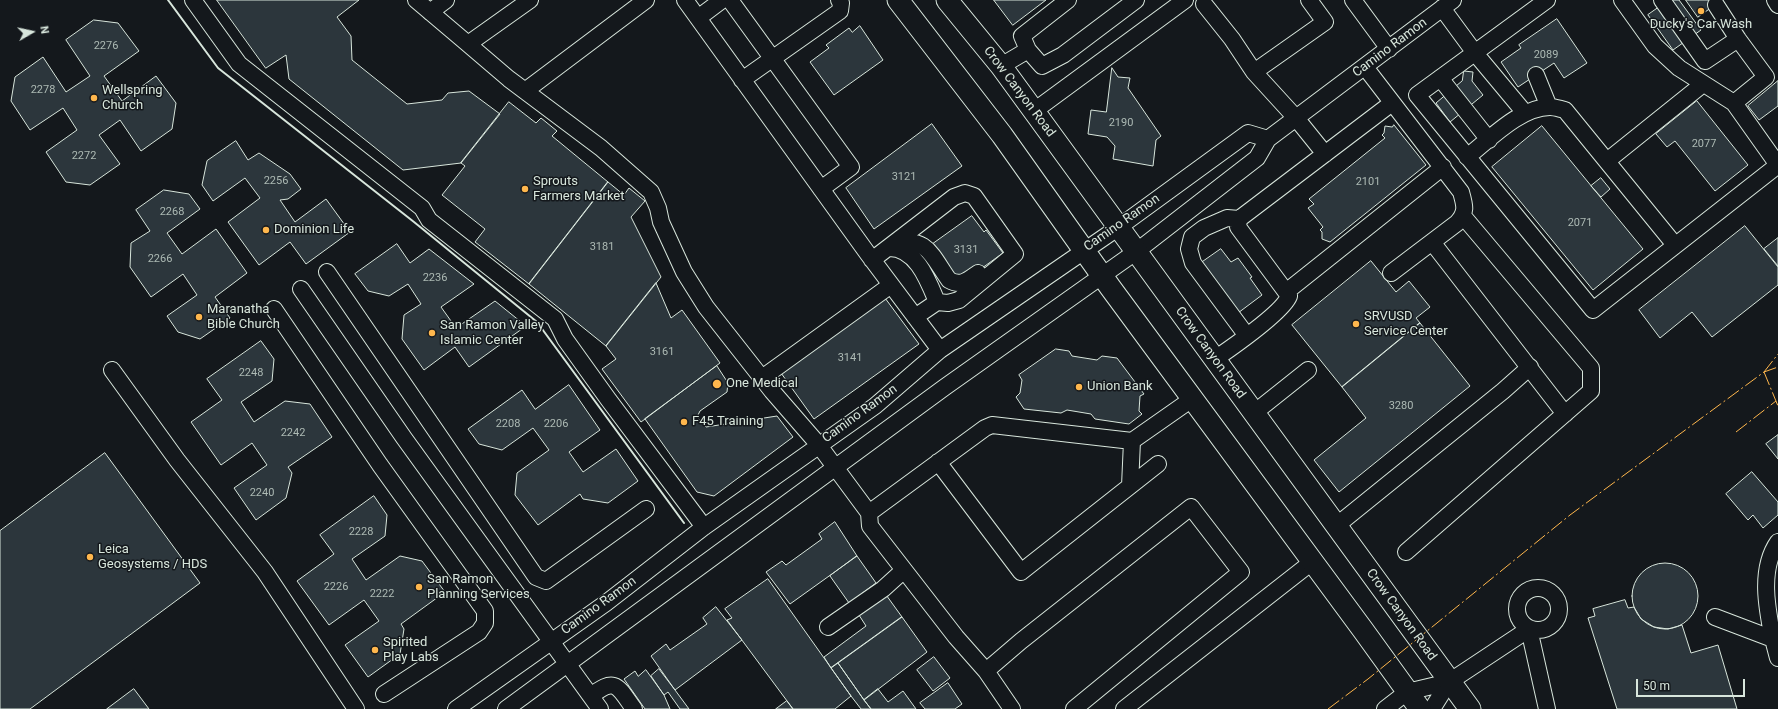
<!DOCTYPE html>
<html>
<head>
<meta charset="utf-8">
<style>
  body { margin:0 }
  #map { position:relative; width:1778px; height:709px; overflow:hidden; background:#14181c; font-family:Roboto,sans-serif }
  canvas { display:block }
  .north { position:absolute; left:12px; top:12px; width:40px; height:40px; -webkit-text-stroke:3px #14181c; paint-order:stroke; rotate:81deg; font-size:11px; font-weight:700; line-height:16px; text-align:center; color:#d8e6dc }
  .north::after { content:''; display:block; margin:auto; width:14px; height:18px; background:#d8e6dc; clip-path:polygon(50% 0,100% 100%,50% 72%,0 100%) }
  .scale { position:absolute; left:1636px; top:679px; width:109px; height:18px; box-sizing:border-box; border:2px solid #d8e6dc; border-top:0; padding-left:5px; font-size:12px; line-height:14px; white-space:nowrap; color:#d8e6dc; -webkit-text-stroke:3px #14181c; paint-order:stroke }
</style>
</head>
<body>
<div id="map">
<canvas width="1778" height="709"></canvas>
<div class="north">N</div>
<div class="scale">50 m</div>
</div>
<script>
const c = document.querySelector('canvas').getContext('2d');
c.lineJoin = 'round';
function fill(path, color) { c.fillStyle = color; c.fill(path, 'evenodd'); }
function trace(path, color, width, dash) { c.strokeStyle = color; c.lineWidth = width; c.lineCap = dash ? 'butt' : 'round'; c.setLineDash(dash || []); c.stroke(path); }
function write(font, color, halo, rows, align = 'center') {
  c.font = font + ' Roboto,sans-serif'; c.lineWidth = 3; c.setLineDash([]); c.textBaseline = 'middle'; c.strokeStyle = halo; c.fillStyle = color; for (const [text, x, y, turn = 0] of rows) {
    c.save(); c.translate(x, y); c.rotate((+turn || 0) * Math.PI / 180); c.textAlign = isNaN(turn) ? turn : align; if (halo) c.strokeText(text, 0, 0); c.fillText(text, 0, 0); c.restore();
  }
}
const building = new Path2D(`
  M217 0H359L337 17 351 36 352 60 407 104 442 100 448 93 469 91 500 114 461 163 403 170 289 79 286 55 266 68Z
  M994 0H1046L1013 25Z
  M1669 0H1679L1701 30 1673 50 1648 15Z
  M1686 0H1722L1698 17Z
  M1557 19 1587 63 1564 78 1554 63 1518 87 1501 62 1521 48 1519 45Z
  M94 20 118 23 139 51 104 76 122 101 156 76 176 103 172 129 141 151 120 120 99 135 120 164 90 185 66 182 46 152 77 130 63 108 30 130 11 101 15 77 43 57 66 92 90 76 66 40Z
  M860 26 883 60 834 95 810 62 829 48 826 45 849 28 852 32Z
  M1112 68 1118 77 1130 78 1128 88 1161 136 1156 140 1153 166 1113 159 1115 146 1107 137 1088 134 1091 110 1106 112Z
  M1464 71 1473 72 1472 81 1483 95 1450 122 1436 103 1462 81Z
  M1778 81V106L1759 120 1748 106Z
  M1697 101 1748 165 1715 191 1675 141 1667 147 1656 134Z
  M509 102 536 123 541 118 557 131 552 136 608 182 529 284 475 242 485 229 442 195 465 166 461 163Z
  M932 124 962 166 874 229 846 188Z
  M1394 125 1426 165 1330 242 1322 239V232L1320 230 1323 227 1308 208 1314 204 1309 199 1385 138 1382 135 1384 133 1385 126 1392 127Z
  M1542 126 1643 249 1593 290 1492 167Z
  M236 141 248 160 259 153 290 174 301 189 288 199 280 200 295 222 326 199 350 232 306 264 290 242 259 265 228 222 260 198 245 178 213 201 202 185 207 161Z
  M1601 178 1610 189 1601 197 1591 186Z
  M608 182 624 195 629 188 645 201 631 217 661 277 606 346 529 284Z
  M164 190 189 194 200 209 167 233 182 254 216 229 247 273 215 297 230 318 200 339 178 332 167 316 197 295 183 274 151 297 130 267 131 243 150 231 136 210Z
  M972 216 984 232 986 230 1003 253 964 281H955L930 246Z
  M1745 226 1778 267V285L1712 337 1692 312 1660 338 1639 310Z
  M1778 238V266L1764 249Z
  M397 244 410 263 429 249 474 284 441 307 456 328 495 301 526 326 469 367 455 347 424 370 402 339 404 315 421 304 408 284 389 296 368 291 355 274Z
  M1221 249 1231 262 1238 258 1252 277 1250 278 1262 295 1238 313 1201 263Z
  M1371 261 1396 292 1409 281 1430 307 1416 318 1420 323 1342 387 1292 325Z
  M656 283 671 318 682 310 720 363 641 422 602 369 616 359 606 346Z
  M885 298 919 344 814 419 781 373Z
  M1420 323 1470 386 1339 492 1314 460 1366 418 1342 387Z
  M261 341 274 359 272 381 241 402 254 422 285 401 310 404 332 437 288 467 292 473 286 498 256 520 234 488 267 465 252 443 221 465 191 422 222 400 207 379Z
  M1056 349 1069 351 1072 356 1097 360 1102 356 1117 358 1144 394 1140 396 1139 411 1142 414 1129 424 1095 419 1091 414 1067 410 1061 413 1024 409 1016 397 1020 393 1022 380 1019 375Z
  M717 366 728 383 727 392 700 411 697 417 706 427 777 416 793 437 714 496 697 492 645 419Z
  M569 385 600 430 569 452 583 472 616 449 638 481 608 503 583 499 580 494 538 525 515 495 517 473 549 450 533 428 502 450 479 444 468 429 522 390 535 409Z
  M1778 435V459L1766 444Z
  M105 453 200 583 30 709H0V531Z
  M1752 472 1778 502V515L1763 528 1753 515 1748 520 1726 494Z
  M374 496 387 515 385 536 352 559 366 580 400 556 422 561 445 592 401 624 404 629 400 654 368 677 345 645 379 621 364 600 329 625 297 581 334 554 320 535Z
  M835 522 857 556 790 604 766 572 782 561 786 565 822 539 819 534Z
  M857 556 876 583 849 603 830 576Z
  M1632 596a33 33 0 1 1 66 0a33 33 0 1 1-66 0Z
  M768 579 851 696 835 709H793L727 620 732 618 725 609Z
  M884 592 902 617 831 668 824 657 866 626 857 612Z
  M1625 600 1628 608 1634 607 1641 619 1654 627 1668 629 1682 625 1691 653 1718 645 1737 709H1617L1588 618 1595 616 1593 609Z
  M716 607 742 640 675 690 651 656 666 644 670 650 707 624 703 618Z
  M902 617 927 652 864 700 838 663Z
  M934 657 950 678 933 691 917 670Z
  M838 663 864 700 871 709H861L851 696 831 668Z
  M659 669 675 690 689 709H680L668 692 664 695 651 676Z
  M646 670 664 695 670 709H645L624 679 635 671 638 676Z
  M948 683 962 704 955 709H925L920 703Z
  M134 689 149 709H107Z
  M878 689 888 702 903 691 916 709H871L864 700Z
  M787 701 793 709H776Z`);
fill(building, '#2c363c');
trace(building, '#d8e6dc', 1);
const minor = new Path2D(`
  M193 0 239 64 422 208 429 220 555 319 565 339 608 399 704 527
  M416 0 468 44 530 0
  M685 0 868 254 940 350
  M730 0 851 167 821 189
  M1068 0 1022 36 1028 50 1042 66 1063 55 1136 0
  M1353 0 1389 49
  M1547 0 1417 95 1593 310 1778 165
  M1622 0 1655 46 1679 68 1734 103 1778 165
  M1662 0 1705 61 1738 39
  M1775 0 1778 5
  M1204 4 1232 39 1254 72 1296 118 1325 154
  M1716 5 1738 39 1766 77 1734 103
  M1442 8 1475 53 1525 113
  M430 12 446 0
  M698 18 722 0
  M468 44 509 79 601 148 651 192 658 208 661 222 684 272 706 307 772 391 818 444 869 513 870 526 956 637 986 671 1012 709
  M1001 66 1028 50
  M1365 67 1461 192C1465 206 1467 212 1457 223L1391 273
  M1254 72 1325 22 1309 0
  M1536 75 1549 107
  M1440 78 1489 140
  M742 80 840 11 841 3 839 0
  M525 91 646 0
  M1034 111 1185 0
  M1467 157C1490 139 1520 107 1550 107 1555 107 1560 109 1565 110L1675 245
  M1607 161 1703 84
  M1239 219 1227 218 1204 228 1192 237 1189 249 1193 263 1247 336
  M1432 242 1565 414
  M894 246C926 233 933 258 949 280 961 287 968 280 978 273
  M888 248C916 247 928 280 937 302
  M872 260 954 197 965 193 974 196 1015 254 959 300 948 303 937 302 915 317
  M327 272 536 577 546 581 646 509
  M301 289 404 438 600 709
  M1286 292 1443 167
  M274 309 380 465 485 611V623L479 632 384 694
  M1215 359C1231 348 1283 312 1289 296L1238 227 1239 219 1392 103
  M112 370 177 460 265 572 356 709
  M762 378 891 285
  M1254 413 1308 370
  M1132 441 1192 399
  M938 462 1021 572 1158 464
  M869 513 985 428 992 425 1132 441 1130 486
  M1336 526 1503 391 1530 367
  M1406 552 1591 391V368L1463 216
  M1517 609a21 21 0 1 1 42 0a21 21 0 1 1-42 0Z
  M1715 617 1773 639
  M828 627 883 589 904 570
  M1773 639C1767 609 1759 569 1778 542
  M1778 639H1773L1778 658
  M986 671 1021 641 1191 507 1241 572 1074 709
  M591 696C616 676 618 687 634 709
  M456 709 606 603 704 527 875 406 940 350 1119 227 1248 133 1268 139
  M506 709 945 387 1137 251 1257 158 1268 139 1453 0
  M1124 709 1312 562
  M1385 709 1407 692 1449 682 1529 629 1547 709
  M1432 709 1449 682`);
const major = new Path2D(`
  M898 0 1002 135 1110 287 1363 630 1420 709
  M947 0 1001 66 1470 709`);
trace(minor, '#d8e6dc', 18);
trace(major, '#d8e6dc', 23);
trace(minor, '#14181c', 16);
trace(major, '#14181c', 21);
trace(new Path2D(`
  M168 0 218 68 414 222 537 322 684 523`), '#d8e6dc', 2);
trace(new Path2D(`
  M1764 372 1778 406
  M1764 372 1778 354
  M1736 432 1776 401
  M1328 709 1368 679 1570 515 1764 372 1778 367`), '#ffb74d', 1, [14, 3, 2, 3]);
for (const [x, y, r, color] of [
  [1701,11,4,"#ffb74d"],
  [94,98,4,"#ffb74d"],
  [525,189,4,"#ffb74d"],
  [266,230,4,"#ffb74d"],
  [199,317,4,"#ffb74d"],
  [1356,324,4,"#ffb74d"],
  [432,333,4,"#ffb74d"],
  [717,384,5,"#ffb74d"],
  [1079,387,4,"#ffb74d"],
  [684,422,4,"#ffb74d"],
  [90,557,4,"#ffb74d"],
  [419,587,4,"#ffb74d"],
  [375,650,4,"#ffb74d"]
]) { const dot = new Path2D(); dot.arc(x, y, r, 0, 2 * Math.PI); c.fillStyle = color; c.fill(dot); trace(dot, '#14181c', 1.5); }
write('11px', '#adbab4', null, [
  ["2276",106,46],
  ["2089",1546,55],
  ["2278",43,90],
  ["2190",1121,123],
  ["2077",1704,144],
  ["2272",84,156],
  ["3121",904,177],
  ["2256",276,181],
  ["2101",1368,182],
  ["2268",172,212],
  ["2071",1580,223],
  ["3181",602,247],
  ["3131",966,250],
  ["2266",160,259],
  ["2236",435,278],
  ["3161",662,352],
  ["3141",850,358],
  ["2248",251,373],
  ["3280",1401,406],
  ["2208",508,424],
  ["2206",556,424],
  ["2242",293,433],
  ["2240",262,493],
  ["2228",361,532],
  ["2226",336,587],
  ["2222",382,594]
]);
write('13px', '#d8e6dc', '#14181c', [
  ["Ducky's Car Wash",1701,25,"center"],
  ["Wellspring",102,91],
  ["Church",102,106],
  ["Sprouts",533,182],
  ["Farmers Market",533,197],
  ["Dominion Life",274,230],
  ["Maranatha",207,310],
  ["Bible Church",207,325],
  ["SRVUSD",1364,317],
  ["Service Center",1364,332],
  ["San Ramon Valley",440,326],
  ["Islamic Center",440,341],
  ["One Medical",726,384],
  ["Union Bank",1087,387],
  ["F45 Training",692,422],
  ["Leica",98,550],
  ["Geosystems / HDS",98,565],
  ["San Ramon",427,580],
  ["Planning Services",427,595],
  ["Spirited",383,643],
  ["Play Labs",383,658]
], 'left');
write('13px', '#d8e6dc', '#14181c', [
  ["Camino Ramon",1390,48,-37],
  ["Crow Canyon Road",1019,92,53],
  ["Camino Ramon",1122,223,-35],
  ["Crow Canyon Road",1210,353,54],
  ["Camino Ramon",860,414,-36],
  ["Camino Ramon",599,606,-36],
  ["Crow Canyon Road",1401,615,54]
]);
</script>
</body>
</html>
